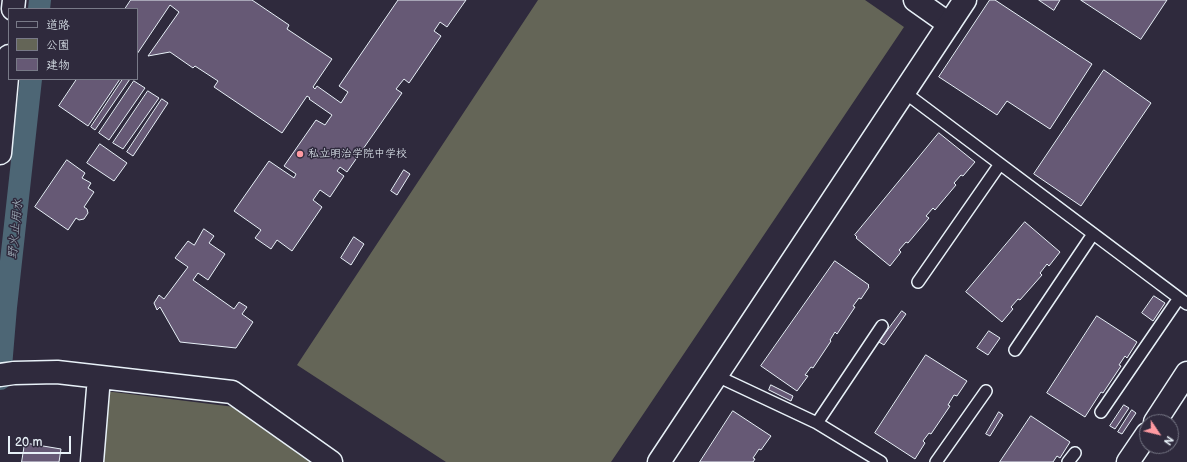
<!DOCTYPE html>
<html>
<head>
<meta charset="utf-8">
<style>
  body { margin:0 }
  #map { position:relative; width:1187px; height:462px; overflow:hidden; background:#2f2a3d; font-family:"Balsamiq Sans","Klee One",sans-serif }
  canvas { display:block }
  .legend { position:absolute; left:8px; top:8px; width:130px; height:72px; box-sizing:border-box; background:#2f2a3d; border:1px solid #797a88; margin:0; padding:5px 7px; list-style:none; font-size:12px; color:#e8f1f8 }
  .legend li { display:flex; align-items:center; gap:8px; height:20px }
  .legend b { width:20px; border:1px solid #797a88 }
  .north { position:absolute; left:1139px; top:414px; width:40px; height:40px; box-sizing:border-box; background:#2f2a3d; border:1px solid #797a88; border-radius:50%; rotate:125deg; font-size:11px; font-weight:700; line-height:16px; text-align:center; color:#e8f1f8 }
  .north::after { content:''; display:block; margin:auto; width:14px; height:18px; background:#ff9aa2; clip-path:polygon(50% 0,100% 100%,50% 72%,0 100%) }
  .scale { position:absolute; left:8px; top:436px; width:63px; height:18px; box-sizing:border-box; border:2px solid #e8f1f8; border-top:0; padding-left:5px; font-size:12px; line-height:14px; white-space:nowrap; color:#e8f1f8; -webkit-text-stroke:3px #2f2a3d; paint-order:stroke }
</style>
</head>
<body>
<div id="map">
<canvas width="1187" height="462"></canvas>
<ul class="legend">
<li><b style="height:5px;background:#2f2a3d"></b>道路</li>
<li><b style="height:11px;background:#646557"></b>公園</li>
<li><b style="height:11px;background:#665975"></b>建物</li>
</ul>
<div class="north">N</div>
<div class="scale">20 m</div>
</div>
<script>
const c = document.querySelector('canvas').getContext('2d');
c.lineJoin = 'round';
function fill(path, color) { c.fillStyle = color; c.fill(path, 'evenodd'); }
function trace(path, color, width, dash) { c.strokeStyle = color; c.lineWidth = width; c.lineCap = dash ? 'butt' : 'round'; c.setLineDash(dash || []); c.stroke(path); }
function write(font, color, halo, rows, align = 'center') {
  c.font = font + ' "Balsamiq Sans","Klee One",sans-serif'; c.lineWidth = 3; c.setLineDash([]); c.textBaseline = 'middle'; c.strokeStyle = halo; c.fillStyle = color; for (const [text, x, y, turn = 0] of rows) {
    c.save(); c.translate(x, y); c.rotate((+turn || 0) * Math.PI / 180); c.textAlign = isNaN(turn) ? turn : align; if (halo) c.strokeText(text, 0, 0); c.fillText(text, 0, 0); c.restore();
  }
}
fill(new Path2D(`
  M538 0H865L904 27 611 462H446L297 365Z
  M105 391 235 407 314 462H100Z`), '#646557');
trace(new Path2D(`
  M39 9 40 0
  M0 379 6 307 31 79`), '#4d6675', 22);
const building = new Path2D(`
  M131 0H252L289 25 287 29 332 59 313 87 315 89 317 86 341 103 348 92 339 86 398 0H466L447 27 440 22 434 31 441 36 409 83 404 79 396 89 402 93 347 172 340 167 337 171 344 176 330 197 320 190 313 200 322 207 292 251 277 240 271 249 255 238 261 230 234 211 269 161 294 178 296 174 284 166 316 120 325 125 332 115 309 99 310 98 307 96 282 133 214 87 218 81 195 66 193 68 170 52 148 56 179 12 170 5 137 54V9H125Z
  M990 0H995L1092 64 1050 129 1007 101 997 115 939 77Z
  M1039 0H1060L1054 10Z
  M1081 0H1167L1141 39Z
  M1104 70 1151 103 1081 206 1034 174Z
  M77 79H120L88 126 59 106Z
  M123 79H130L95 130 91 127Z
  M134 81 145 88 109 140 99 133Z
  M148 91 159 98 123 149 113 143Z
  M162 99 168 103 133 156 127 152Z
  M939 133 975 162 963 176 961 175 954 183 956 185 935 210 933 208 926 216 929 218 908 243 906 242 899 250 901 252 890 266 856 238 857 237 855 235Z
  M100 144 127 163 114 181 87 163Z
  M67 160 85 173 82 178 91 183 88 188 94 192 84 207 87 209 88 213 84 219 79 220 76 218 68 230 35 207Z
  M404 170 410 174 397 195 391 191Z
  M1025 222 1060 252 1049 266 1047 264 1040 273 1042 275 1020 300 1018 299 1011 307 1013 309 1002 322 966 292Z
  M204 229 214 236 209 243 225 254 208 280 198 273 193 280 234 309 239 302 247 307 242 314 253 322 236 348 180 342 160 307 157 310 154 303 159 295 164 299 188 267 175 258 188 241 194 245Z
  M354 237 364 244 351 265 341 258Z
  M835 261 869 285 868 286 869 287 861 299 859 298 853 306 855 307 837 334 835 332 830 340 831 341 813 368 811 367 805 375 808 376 797 391 761 366Z
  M1154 296 1165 303 1153 321 1142 313Z
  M902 311 906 314 884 345 879 342Z
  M1097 316 1137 342 1127 358 1125 356 1119 365 1121 366 1103 393 1101 392 1085 417 1047 393Z
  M989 331 1000 338 988 355 977 348Z
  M926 355 967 381 957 396 954 395 948 405 950 406 931 434 929 433 923 441 925 443 915 459 875 433Z
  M771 385 793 396 791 401 769 390Z
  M1124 405 1129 408 1115 429 1110 426Z
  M1132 410 1136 413 1122 434 1118 432Z
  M733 411 771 436 761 450 759 449 753 458 755 459 753 462H700Z
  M999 412 1003 415 990 436 986 434Z
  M1031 416 1070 442 1060 458 1057 456 1053 462H1000Z
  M25 443 61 449 59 462H22Z`);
fill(building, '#665975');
trace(building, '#e8f1f8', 1);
const lane = new Path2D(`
  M904 92 1187 304
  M918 282 1000 164
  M1015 350 1093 234
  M717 376 817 423 881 462
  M1101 412 1179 298
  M817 423 882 326
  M936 462 986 391
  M1068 462 1075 453`);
const street = new Path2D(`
  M915 0 949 24
  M0 375 14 373 57 372 232 392 331 462
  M92 462 99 377`);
const secondary = new Path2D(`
  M13 9 14 0
  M0 153 9 56
  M1155 422 1187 373
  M659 462 965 0
  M1128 462 1147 434`);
trace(lane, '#e8f1f8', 14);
trace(street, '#e8f1f8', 25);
trace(secondary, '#e8f1f8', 25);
trace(lane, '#2f2a3d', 11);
trace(street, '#2f2a3d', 22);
trace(secondary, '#2f2a3d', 22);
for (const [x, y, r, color] of [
  [300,154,4,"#ff9aa2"]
]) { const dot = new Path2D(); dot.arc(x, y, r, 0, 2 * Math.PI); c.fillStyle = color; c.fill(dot); trace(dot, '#2f2a3d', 1.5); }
write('11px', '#e8f1f8', '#2f2a3d', [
  ["私立明治学院中学校",308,154]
], 'left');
write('italic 12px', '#aab9c4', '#2f2a3d', [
  ["野火止用水",16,229,-84]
]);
</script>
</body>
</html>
